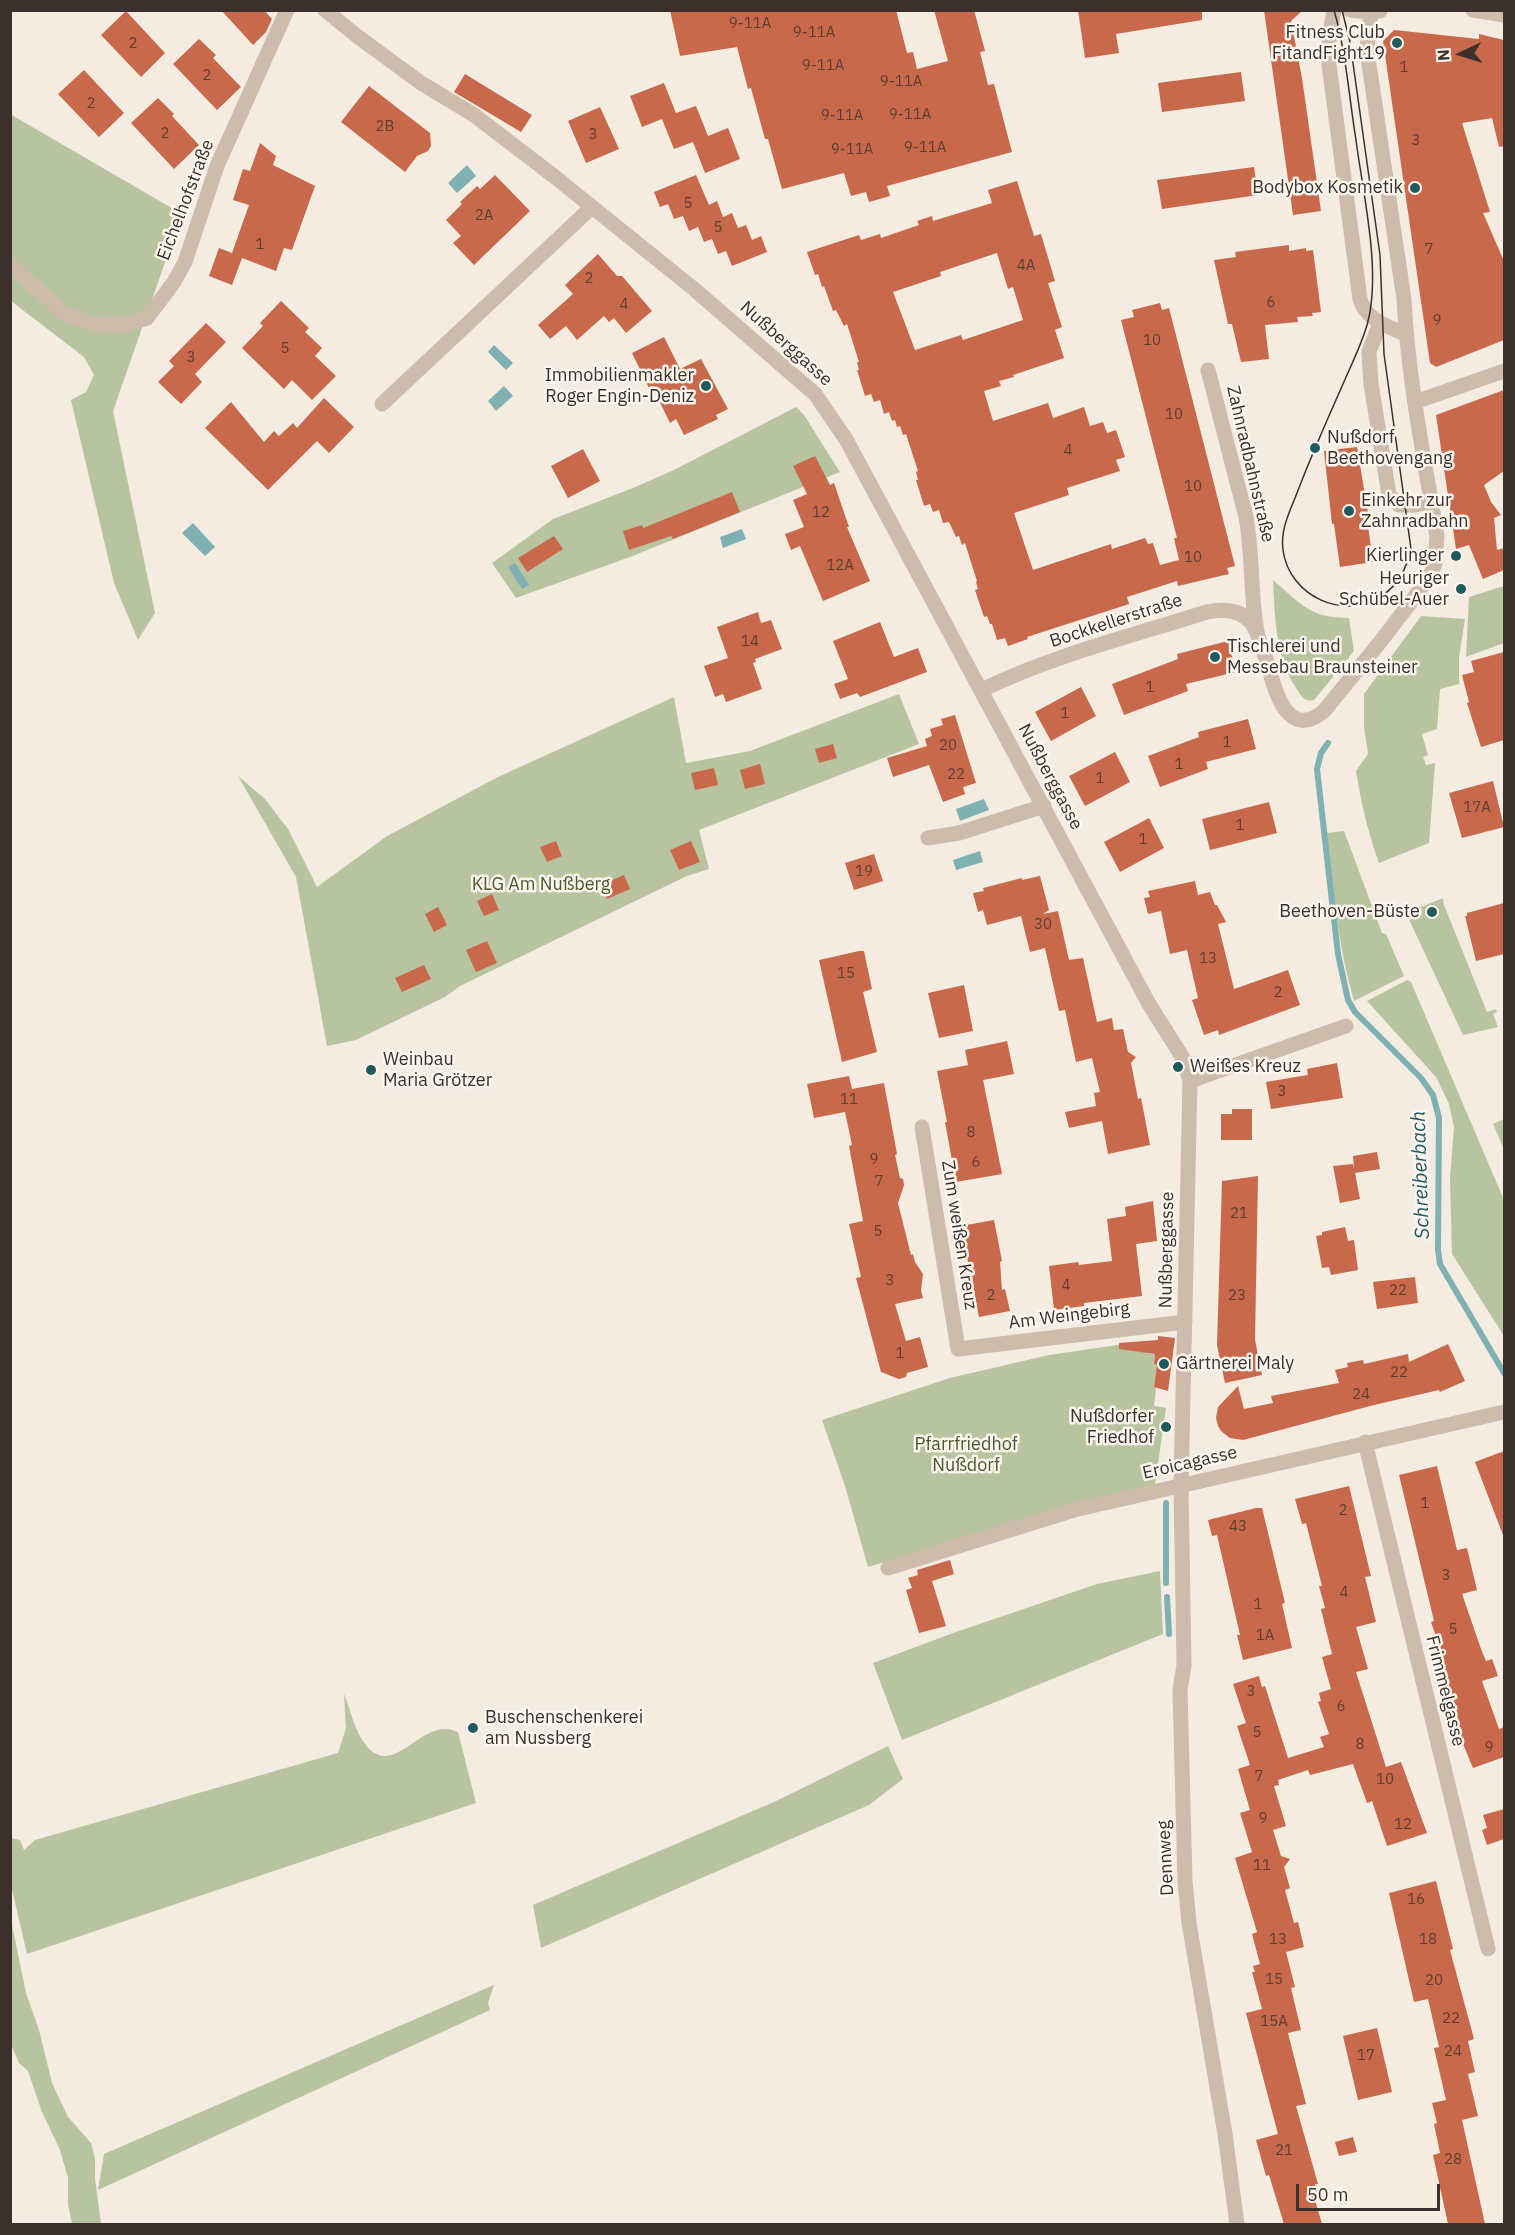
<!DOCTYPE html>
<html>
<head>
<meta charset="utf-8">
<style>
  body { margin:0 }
  #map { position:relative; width:1515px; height:2235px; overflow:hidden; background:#f4ebe1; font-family:"IBM Plex Sans",sans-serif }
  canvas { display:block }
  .frame { position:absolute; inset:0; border:12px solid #3b302b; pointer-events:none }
  .north { position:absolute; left:1431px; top:24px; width:60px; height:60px; -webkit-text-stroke:4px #fbf5ee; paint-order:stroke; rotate:266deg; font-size:16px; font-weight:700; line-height:24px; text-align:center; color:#3b302b }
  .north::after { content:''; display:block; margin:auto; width:21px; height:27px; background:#3b302b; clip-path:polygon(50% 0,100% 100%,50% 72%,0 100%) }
  .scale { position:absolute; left:1296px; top:2184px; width:144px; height:27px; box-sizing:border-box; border:3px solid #3b302b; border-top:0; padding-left:8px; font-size:18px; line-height:21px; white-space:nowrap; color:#3b302b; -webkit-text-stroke:4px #fbf5ee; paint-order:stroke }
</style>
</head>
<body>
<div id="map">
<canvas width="1515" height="2235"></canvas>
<div class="frame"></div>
<div class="north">N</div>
<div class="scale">50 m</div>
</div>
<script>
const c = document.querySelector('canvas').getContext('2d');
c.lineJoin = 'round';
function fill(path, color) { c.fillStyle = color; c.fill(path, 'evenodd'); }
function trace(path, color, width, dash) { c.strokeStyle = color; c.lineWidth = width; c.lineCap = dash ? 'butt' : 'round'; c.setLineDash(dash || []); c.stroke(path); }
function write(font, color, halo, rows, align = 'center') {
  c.font = font + ' "IBM Plex Sans",sans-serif'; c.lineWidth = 5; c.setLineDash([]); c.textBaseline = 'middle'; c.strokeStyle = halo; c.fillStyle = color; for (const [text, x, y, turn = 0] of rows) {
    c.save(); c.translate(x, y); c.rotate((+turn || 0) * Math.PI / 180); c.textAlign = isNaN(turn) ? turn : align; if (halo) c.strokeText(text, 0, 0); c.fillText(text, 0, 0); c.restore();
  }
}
fill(new Path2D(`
  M10 114 182 214 113 411 155 613 138 640 114 583 71 400 86 392 94 375 84 357 11 301Z
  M796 407 804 415 840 472 630 557 516 598 492 563 553 519 633 488 674 470Z
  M1273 580C1301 604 1310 618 1349 618L1354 651 1314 700C1304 702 1301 696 1296 688 1275 657 1275 616 1273 580Z
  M1504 586V643L1466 657 1469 597Z
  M1421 616 1465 619 1459 657V684L1440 689 1437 729 1422 734 1428 755 1423 757 1426 765 1435 763 1429 843 1379 863C1368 832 1361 803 1356 771L1368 754 1364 727V694Z
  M899 694 919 744 699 830 709 869 687 876 460 986 445 997 356 1040 327 1046 296 877 238 776 265 799 288 829 317 887 387 836 498 777 674 697 686 763 750 751Z
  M1344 831 1382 933 1386 934 1404 976 1354 1001C1338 946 1333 890 1327 833Z
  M1443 898 1444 905 1487 1012 1496 1009 1497 1012 1493 1014 1498 1027 1463 1035 1406 913Z
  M1407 980 1411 982 1504 1200V1336L1452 1254 1450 1179 1454 1127 1449 1104 1436 1077 1367 1001Z
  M1504 1119V1149L1493 1124Z
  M1145 1341 1146 1353 1155 1354 1154 1364 1157 1365 1154 1387 1156 1388 1154 1406 1166 1408 1155 1485 1012 1523 868 1567 845 1486 822 1420 950 1378 1049 1355Z
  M1160 1571 1163 1634 902 1740 873 1663 953 1633 1097 1584Z
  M344 1694C350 1708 353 1725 361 1738 392 1789 420 1713 458 1732L476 1803 27 1954 11 1885V1838L20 1840 24 1850 35 1840 338 1753 346 1728Z
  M888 1746 903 1779 869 1805 541 1948 533 1905 774 1802Z
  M10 1915 26 1993 39 2030 52 2083 68 2117 91 2143 95 2159V2179L101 2224H72L68 2204V2178L60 2150 42 2112 28 2071 19 2063 11 2044Z
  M494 1985 488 2003 490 2010 98 2190 104 2154Z`), '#b8c4a0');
fill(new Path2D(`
  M467 165 476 176 457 193 448 183Z
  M494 345 513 363 506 370 488 352Z
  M504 386 513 396 496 411 488 401Z
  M193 523 215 547 205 556 182 533Z
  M742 529 746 539 723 548 720 537Z
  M515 563 529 585 522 589 508 567Z
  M984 799 989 810 960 821 956 809Z
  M980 851 983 862 956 870 953 860Z`), '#7fb0b2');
trace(new Path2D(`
  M1328 743 1321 753 1317 769 1338 954 1348 1000 1355 1012 1421 1078 1433 1095 1439 1118 1438 1250 1440 1264 1504 1373
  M1166 1503V1583
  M1167 1597 1169 1634`), '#7fb0b2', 6);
fill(new Path2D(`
  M221 10H264L272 19 266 32 253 45Z
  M670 10H896L907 53 913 52 917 69 948 61 934 10H974L985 51 980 52 988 85 994 84 1012 152 887 186 890 196 869 202 866 192 851 196 844 173 782 189 768 139H765L751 88 748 89 737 47 680 56Z
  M1078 10H1202V20L1116 34 1119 53 1085 58Z
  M1264 10H1303L1291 21 1302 78 1321 211 1293 215Z
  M126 11 165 53 141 77 101 35Z
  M1394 30 1479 39V34L1504 40V146L1499 147 1492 118 1462 123 1490 212 1483 213 1504 261V340L1436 367 1430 363 1383 41Z
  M199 39 216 55 213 58 241 87 217 110 173 64Z
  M84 70 124 113 99 137 58 94Z
  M1241 72 1245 101 1162 112 1158 83Z
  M465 74 532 115 521 132 454 92Z
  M664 83 676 113 696 106 708 136 728 128 740 159 705 173 693 142 674 149 662 119 642 127 630 96Z
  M369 86 430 133 431 146 428 151 417 156 405 172 341 122Z
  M158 98 174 114 172 116 199 145 174 169 131 123Z
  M600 107 619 149 586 163 568 121Z
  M260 143 276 156 273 165 315 186 292 250 284 248 276 271 242 258 232 285 209 276 219 248 232 253 249 205 233 200 243 169 250 171Z
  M1254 167 1258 195 1162 209 1157 180Z
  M495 175 530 211 474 265 453 243 461 236 446 220 462 204 460 202 477 186 480 189Z
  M696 175 709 205 717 201 723 217 732 213 738 228 746 225 752 240 761 236 767 252 732 266 726 251 718 254 712 239 704 242 698 227 689 231 683 216 674 219 668 204 660 207 654 192Z
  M1017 181 1034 236 1041 234 1055 281 1048 283 1062 327 1055 330 1064 358 1013 375 1014 377 999 381 1001 386 984 391 993 421 1048 403 1053 418 1084 407 1090 426 1103 422 1107 433 1116 430 1125 457 1116 460 1120 471 1067 488 1069 495 1014 513 1033 570 1111 544 1112 549 1145 538 1148 544 1153 543 1160 565 1179 560 1174 538H1177L1121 320 1134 317 1132 310 1160 303 1162 310 1169 308 1235 566 1227 568 1229 574 1178 586 1177 581 1127 597 1129 604 1027 637 1028 639 1008 646 1005 638 997 640 992 624H990L987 616 984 617 975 590 978 589 976 582 977 581 965 543 962 545 959 536 956 537 949 522 943 523 939 510 933 512 930 504 924 506 916 480H918L916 472 918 471 906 434 903 435 900 426 897 427 895 420 892 421 889 412 884 414 880 400 874 402 871 394 865 396 857 370H859L857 362H859L847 324 844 326 836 310 833 311 824 286 822 287 818 274 815 275 807 252 859 235 861 240 880 234 881 238 919 225 917 221 932 216 933 221 992 203 988 190ZM997 253 1008 289 1013 287 1023 320 963 340 961 335 915 350 893 292 941 276 940 272Z
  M1289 245V251L1306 248V251L1313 250 1321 312 1312 313 1313 316 1297 317 1298 322 1265 325 1269 359 1241 362 1232 324H1228L1214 260 1236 257 1235 252Z
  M598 254 617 276H622L652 311 626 333 614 318 609 322 604 316 577 340 566 326 550 339 538 325 573 294 565 285Z
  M281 301 309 328 305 332 322 348 315 356 336 376 312 400 292 380 284 389 242 348 263 326 260 323Z
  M206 323 226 342 195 374 202 382 181 404 158 382 174 366 169 361Z
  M664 337 680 369 701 359 728 409 716 415 718 419 684 435 676 419 670 423 652 386 649 388 632 353Z
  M1504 390V471L1484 485 1491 502 1501 515 1494 518 1497 550 1504 548V570L1483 579 1469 545 1456 549 1436 415Z
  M324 398 354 427 329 453 317 441 268 490 205 428 231 402 264 442 274 431 279 436 293 423 297 428Z
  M1357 447 1369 519H1367L1373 562 1340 567 1334 524H1332L1324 451Z
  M583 449 600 481 568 498 551 466Z
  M815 456 830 485 834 483 849 527H847L870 581 823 601 800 546 791 550 785 534 804 527 793 500 807 494 793 466Z
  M732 492 740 512 673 539 671 536 629 550 623 531 642 525 643 528Z
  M554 536 563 549 527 572 518 558Z
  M758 612 761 623 771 620 782 649 755 659 756 662 753 663 762 689 726 702 723 694 715 697 704 666 728 658 717 627Z
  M880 622 894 657 918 648 927 672 860 697 857 693 840 699 834 684 848 679 833 641Z
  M1228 641 1236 672 1186 684 1188 691 1124 715 1112 684 1178 659 1177 654Z
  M1504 652V740L1481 747 1467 703 1469 702 1462 675 1474 672 1471 661Z
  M1081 687 1096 716 1051 741 1035 712Z
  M955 715 976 783 963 787 965 794 943 802 929 765 893 777 887 758 927 746 925 739 932 736 930 729 943 725 941 719Z
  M1248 719 1256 749 1206 762 1208 769 1160 787 1148 756 1199 737 1198 732Z
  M833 744 837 758 819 763 815 749Z
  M1115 752 1130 782 1085 806 1069 776Z
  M760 764 765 784 745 789 740 770Z
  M714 768 718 785 695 790 691 773Z
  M1493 781 1504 827 1462 838 1449 793Z
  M1269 802 1277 833 1210 850 1202 819Z
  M1149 818 1164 848 1120 872 1104 842Z
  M556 841 562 856 547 862 540 847Z
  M691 841 700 862 679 870 670 850Z
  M874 854 883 881 854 890 845 863Z
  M624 875 630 889 607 899 601 885Z
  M1040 876 1049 910 1043 914 1058 911 1069 960 1083 958 1097 1022 1112 1018 1114 1030 1123 1029 1128 1052 1136 1057 1131 1063 1138 1099 1141 1098 1150 1145 1108 1154 1102 1121 1069 1128 1065 1112 1096 1106 1094 1093 1100 1092 1092 1058 1076 1062 1065 1010 1059 1011 1045 948 1030 952 1021 916 987 925 983 910 978 912 973 893 984 891 983 888 1022 878V880Z
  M1195 881 1198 895 1210 892 1215 905H1217L1226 922 1218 924 1234 989 1288 970 1300 1005 1219 1035 1218 1030 1204 1035 1192 1000 1198 998 1187 950 1170 954 1161 911 1148 914 1144 898 1150 897 1148 891Z
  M492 894 499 910 484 916 477 901Z
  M1504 903V954L1476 961 1465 916H1467V913Z
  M438 907 447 925 434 932 425 914Z
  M487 941 497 963 476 972 466 950Z
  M859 951H864L872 989 863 992 877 1052 842 1062 819 960Z
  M424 965 431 979 402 992 395 978Z
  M964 985 973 1031 939 1038 928 993Z
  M1007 1041 1014 1074 983 1080 1002 1174 956 1182 945 1122H947L937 1071 968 1065 965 1050Z
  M1337 1063 1343 1098 1271 1109 1266 1082 1308 1075 1307 1069Z
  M849 1076 852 1089 884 1083 897 1154 895 1155 900 1178 903 1179 904 1185 898 1203 911 1255 913 1254 915 1262 923 1274 921 1290 923 1298 895 1304 906 1341 920 1337 928 1367 907 1373 906 1377 899 1379 881 1372 856 1278 861 1277 849 1224 863 1221 849 1146 852 1145 845 1112 814 1118 807 1084Z
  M1232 1109H1252V1140H1221V1114H1232Z
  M1377 1152 1380 1169 1355 1173 1360 1199 1340 1203 1333 1166 1353 1164 1354 1169 1353 1156Z
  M1258 1176 1255 1340 1262 1375 1225 1383 1217 1345 1222 1181Z
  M1153 1201 1157 1241 1136 1244 1142 1296 1084 1303V1306L1054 1310 1049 1266 1078 1262 1079 1265 1112 1261 1107 1219 1126 1216 1125 1207Z
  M994 1220 1002 1261 1000 1262 1002 1290 1005 1289 1010 1311 979 1317 967 1257 962 1258 959 1242 964 1241 961 1226Z
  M1345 1227 1348 1241 1354 1240 1358 1270 1331 1275 1329 1267 1322 1268 1316 1236 1322 1235V1232Z
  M1415 1277 1418 1303 1377 1309 1373 1282Z
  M1158 1336 1175 1338 1168 1391 1154 1387 1157 1365 1154 1364 1155 1354 1119 1349V1343L1158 1340Z
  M1448 1344 1465 1381 1440 1392 1439 1390 1374 1405 1243 1440 1230 1438 1221 1431 1218 1426 1216 1418 1218 1407 1238 1386 1244 1409 1273 1403 1271 1396 1339 1383 1335 1370 1348 1367 1347 1363 1363 1360 1364 1364 1408 1354 1409 1362Z
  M1504 1451V1535H1503L1475 1462Z
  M1437 1466 1457 1550 1467 1548 1477 1590 1462 1594 1481 1649 1486 1661 1492 1659 1498 1676 1482 1681 1499 1729 1504 1727V1757L1473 1768 1463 1744 1454 1701 1440 1661 1444 1659 1431 1622 1434 1621 1399 1475Z
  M1349 1486 1371 1576 1365 1577 1376 1622 1356 1627 1368 1669 1356 1672 1386 1767 1401 1762 1427 1833 1387 1846 1372 1801 1367 1803 1353 1764 1310 1775 1308 1770 1278 1780 1279 1785 1274 1786 1286 1826 1273 1830 1281 1856 1290 1859 1284 1867 1290 1888 1285 1890 1294 1923 1298 1922 1304 1947 1286 1952 1295 1987 1291 1988 1301 2030 1288 2033 1306 2104 1296 2106 1318 2184H1315L1317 2192 1313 2193 1322 2224H1284L1269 2175 1266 2176 1256 2140 1278 2134 1246 2013 1262 2009 1252 1972H1255L1253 1966 1260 1964 1252 1934 1257 1932 1235 1858 1252 1852 1240 1813 1250 1810 1238 1769 1250 1765 1237 1726 1246 1723 1233 1684 1259 1676 1262 1687 1265 1686 1288 1758 1324 1747 1320 1737 1329 1734 1318 1702 1321 1701 1319 1693 1331 1689 1322 1657 1332 1654 1321 1609 1325 1608 1319 1586H1322L1306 1523 1302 1524 1295 1499Z
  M1256 1508H1262L1285 1603 1282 1604 1292 1648 1243 1660 1237 1635H1240L1217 1535 1212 1536 1208 1520Z
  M950 1560 954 1574 932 1581 946 1626 919 1633 906 1590 912 1588 908 1578 918 1575 917 1570Z
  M1504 1809V1839L1487 1845 1482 1830 1487 1828 1483 1815Z
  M1436 1881 1453 1949 1450 1950 1474 2039 1468 2041 1475 2072 1468 2074 1478 2116 1462 2120 1485 2224H1448L1433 2155 1440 2153 1434 2124 1437 2123 1432 2103 1446 2100 1434 2048 1439 2047 1428 1999 1414 2002 1389 1893Z
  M1377 2028 1392 2092 1358 2100 1343 2036Z
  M1353 2137 1357 2152 1339 2156 1335 2142Z`), '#c8694b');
trace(new Path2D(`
  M325 10 357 36 421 83 474 115 555 177 694 289 815 394 847 441 1149 1004 1183 1058 1190 1081 1181 1486 1184 1665 1180 1690 1185 1881 1189 1923 1225 2134 1237 2224
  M1334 10 1329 40V65L1360 299C1366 320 1387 326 1405 334
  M1350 10 1371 12 1380 11
  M1473 10 1504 15
  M10 264 59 309 70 316 97 325H112L127 324 147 318 174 282 185 262 217 166 287 10
  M1380 323 1369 352 1371 384 1389 495 1399 505H1416L1432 501
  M1208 370 1246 517C1253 555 1250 594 1257 632 1259 642 1264 652 1267 662 1274 688 1287 742 1324 711L1381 641 1429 578 1435 564 1437 536C1424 457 1408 379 1404 299L1367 51 1371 10
  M1415 402 1504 371
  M382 404 592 207
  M982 690C1053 655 1132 636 1207 612 1227 608 1247 610 1256 631
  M928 838 959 833 1044 806
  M1190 1081 1346 1026
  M922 1127 958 1349 1185 1322
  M1365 1442 1488 1949
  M888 1568 1074 1510 1504 1412`), '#cdbbac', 15);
trace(new Path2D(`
  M1334 10C1346 52 1349 97 1356 140 1363 195 1382 272 1367 325 1361 346 1351 365 1343 384 1327 420 1311 456 1297 493 1290 511 1280 530 1283 550 1289 596 1344 622 1383 595 1399 584 1407 567 1411 549L1384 354 1380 255 1350 42 1342 10`), '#3b302b', 1.5);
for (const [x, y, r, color] of [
  [1397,43,6,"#1f5a5e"],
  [1415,188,6,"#1f5a5e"],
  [706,386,6,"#1f5a5e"],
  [1315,448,6,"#1f5a5e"],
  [1349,511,6,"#1f5a5e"],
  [1456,556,6,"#1f5a5e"],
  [1461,589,6,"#1f5a5e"],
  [1215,657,6,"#1f5a5e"],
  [1432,912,6,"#1f5a5e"],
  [1178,1067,6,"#1f5a5e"],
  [371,1070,6,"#1f5a5e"],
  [1164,1364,6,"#1f5a5e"],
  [1166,1427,6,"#1f5a5e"],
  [473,1728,6,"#1f5a5e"]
]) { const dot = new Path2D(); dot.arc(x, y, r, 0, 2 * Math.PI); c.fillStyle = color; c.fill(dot); trace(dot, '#fbf5ee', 2); }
write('15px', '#5e3e33', null, [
  ["9-11A",750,24],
  ["9-11A",814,33],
  ["2",133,44],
  ["9-11A",823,66],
  ["1",1404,68],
  ["2",207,76],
  ["9-11A",901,82],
  ["2",91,104],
  ["9-11A",910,115],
  ["9-11A",842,116],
  ["2B",385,127],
  ["2",165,134],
  ["3",593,135],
  ["3",1416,141],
  ["9-11A",925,148],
  ["9-11A",852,150],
  ["5",688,204],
  ["2A",484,216],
  ["5",718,228],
  ["1",260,245],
  ["7",1429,250],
  ["4A",1026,266],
  ["2",589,279],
  ["6",1271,303],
  ["4",624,305],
  ["9",1437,321],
  ["10",1152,341],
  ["5",285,349],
  ["3",191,358],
  ["10",1174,415],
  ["4",1068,451],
  ["10",1193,487],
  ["12",821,513],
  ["10",1193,558],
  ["12A",840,566],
  ["14",750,642],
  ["1",1150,688],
  ["1",1065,714],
  ["1",1227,743],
  ["20",948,746],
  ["1",1179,765],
  ["22",956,775],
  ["1",1100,779],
  ["17A",1477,808],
  ["1",1240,826],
  ["1",1143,840],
  ["19",864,872],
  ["30",1043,925],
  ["13",1208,959],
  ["15",846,974],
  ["2",1278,993],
  ["3",1282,1092],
  ["11",849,1100],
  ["8",971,1133],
  ["9",874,1160],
  ["6",976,1163],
  ["7",879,1182],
  ["21",1239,1214],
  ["5",878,1232],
  ["3",890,1281],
  ["4",1066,1286],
  ["22",1398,1291],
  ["2",991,1296],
  ["23",1237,1296],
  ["1",900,1354],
  ["22",1399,1373],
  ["24",1361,1395],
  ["1",1425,1504],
  ["2",1343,1511],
  ["43",1238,1527],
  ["3",1446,1576],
  ["4",1344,1593],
  ["1",1258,1605],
  ["5",1453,1630],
  ["1A",1265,1636],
  ["3",1251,1692],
  ["6",1341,1707],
  ["5",1257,1733],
  ["8",1360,1745],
  ["9",1489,1748],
  ["7",1259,1777],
  ["10",1385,1780],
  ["9",1263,1819],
  ["12",1403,1825],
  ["11",1262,1866],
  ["16",1416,1900],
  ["13",1278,1940],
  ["18",1428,1940],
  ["15",1274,1980],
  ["20",1434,1981],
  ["22",1451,2019],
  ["15A",1274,2022],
  ["24",1453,2052],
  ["17",1366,2056],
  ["21",1284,2151],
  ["28",1453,2160]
]);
write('18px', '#3b302b', '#fbf5ee', [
  ["Fitness Club",1385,33],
  ["FitandFight19",1385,54],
  ["Bodybox Kosmetik",1403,188],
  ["Immobilienmakler",694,376],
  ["Roger Engin-Deniz",694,397],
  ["Nußdorf",1327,438,"left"],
  ["Beethovengang",1327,459,"left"],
  ["Einkehr zur",1361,501,"left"],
  ["Zahnradbahn",1361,522,"left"],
  ["Kierlinger",1444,556],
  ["Heuriger",1449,579],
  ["Schübel-Auer",1449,600],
  ["Tischlerei und",1227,647,"left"],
  ["Messebau Braunsteiner",1227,668,"left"],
  ["Beethoven-Büste",1420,912],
  ["Weinbau",383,1060,"left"],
  ["Maria Grötzer",383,1081,"left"],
  ["Weißes Kreuz",1190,1067,"left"],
  ["Gärtnerei Maly",1176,1364,"left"],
  ["Nußdorfer",1154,1417],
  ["Friedhof",1154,1438],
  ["Buschenschenkerei",485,1718,"left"],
  ["am Nussberg",485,1739,"left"]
], 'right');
write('18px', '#3b302b', '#fbf5ee', [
  ["Eichelhofstraße",186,200,-69],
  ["Nußberggasse",786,344,42],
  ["Zahnradbahnstraße",1250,464,77],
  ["Bockkellerstraße",1116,621,-18],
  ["Nußberggasse",1050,777,62],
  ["Zum weißen Kreuz",959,1235,81],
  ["Nußberggasse",1167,1250,-89],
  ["Am Weingebirg",1069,1316,-7],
  ["Eroicagasse",1190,1463,-13],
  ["Frimmelgasse",1445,1691,76],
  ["Dennweg",1166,1858,-93]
]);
write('18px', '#4a5a2e', '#fbf5ee', [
  ["KLG Am Nußberg",541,885],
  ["Pfarrfriedhof",966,1445],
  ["Nußdorf",966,1466]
]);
write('italic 20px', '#1f5a5e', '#fbf5ee', [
  ["Schreiberbach",1421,1175,-92]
]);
</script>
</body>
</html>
